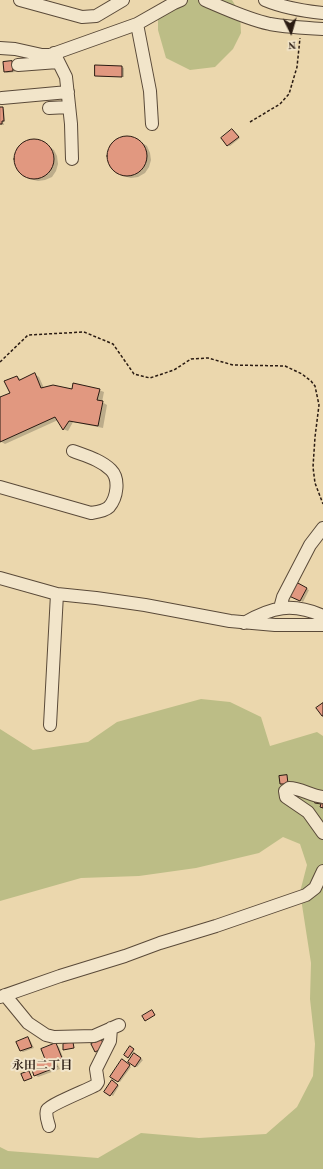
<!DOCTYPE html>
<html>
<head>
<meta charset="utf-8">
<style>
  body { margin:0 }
  #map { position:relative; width:323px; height:1169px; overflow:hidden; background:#ebd7ad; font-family:"Old Standard TT",serif }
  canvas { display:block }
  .north { position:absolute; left:271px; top:12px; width:40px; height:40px; -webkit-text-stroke:3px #f2e5ca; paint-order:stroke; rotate:175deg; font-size:11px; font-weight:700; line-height:16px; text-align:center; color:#2a1b12 }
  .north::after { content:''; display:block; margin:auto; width:14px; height:18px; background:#2a1b12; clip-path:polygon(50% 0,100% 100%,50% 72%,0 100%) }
</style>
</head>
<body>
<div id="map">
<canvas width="323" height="1169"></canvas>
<div class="north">N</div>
</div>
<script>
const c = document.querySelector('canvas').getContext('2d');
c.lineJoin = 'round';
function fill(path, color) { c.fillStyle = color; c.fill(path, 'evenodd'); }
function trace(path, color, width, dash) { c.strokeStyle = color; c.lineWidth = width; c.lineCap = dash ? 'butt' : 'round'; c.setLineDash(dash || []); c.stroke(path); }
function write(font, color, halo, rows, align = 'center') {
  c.font = font + ' "Old Standard TT","Noto Serif JP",serif'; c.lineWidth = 4; c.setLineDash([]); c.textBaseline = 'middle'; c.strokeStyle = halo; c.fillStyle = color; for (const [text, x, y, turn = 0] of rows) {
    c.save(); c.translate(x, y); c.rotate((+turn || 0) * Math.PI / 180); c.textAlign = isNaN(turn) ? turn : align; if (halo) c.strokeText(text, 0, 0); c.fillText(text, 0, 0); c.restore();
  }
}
fill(new Path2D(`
  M168 0H232L240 13 241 33 233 49 215 67 190 70 166 58 158 30V7Z
  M201 699 230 702 261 717 270 746 317 732 323 736V1169H0V1147L8 1151 98 1158 141 1133 199 1138 266 1134 297 1107 313 1076 315 1044 310 999 311 963 300 892 307 865 300 844 283 837 259 853 196 868 139 876 81 878 0 901V729L33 750 88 742 117 722Z`), '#bcbd86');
fill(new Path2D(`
  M12 62 14 63 15 72 7 73 5 72Z
  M122 67 124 68V77L98 76 96 75Z
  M0 108 4 109 5 122H3L4 125H0Z
  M233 130 240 138 230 146 228 145Z
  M128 137 135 139 141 142 147 146 150 153 151 160 149 167 145 173 138 177 131 178 123 176 112 168 108 162V154L110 147 114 141 121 138Z
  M35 140 42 142 47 145 54 150 57 156 58 164 56 171 52 177 45 180 38 181 30 179 19 172 15 165 14 158 16 151 21 145 28 141Z
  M34 374 39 377 44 388 73 390H99L104 392 102 402 107 405 103 428 73 422 68 431 63 429 58 420 5 444 0 441V398L11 394 17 377 22 380Z
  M297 584 309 590 303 602 291 595Z
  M28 1038 30 1040 34 1048 23 1052 21 1051Z
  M56 1045 59 1047 64 1060 57 1063 60 1069 38 1077 35 1075Z
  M130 1048 134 1051 129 1057 125 1055Z
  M135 1054 143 1060 137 1067 130 1062Z
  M122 1061 131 1067 120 1082 111 1076Z
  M112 1081 119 1086 113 1096 105 1091Z`), '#0003');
const building = new Path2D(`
  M12 61 13 71 4 72 3 62Z
  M95 65 122 66V77L95 76Z
  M0 107H3L4 121H2V124H0Z
  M232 129 239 137 227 146 221 138Z
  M107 156a20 20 0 1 1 40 0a20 20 0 1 1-40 0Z
  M14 159a20 20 0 1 1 40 0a20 20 0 1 1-40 0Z
  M35 373 41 388 53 385 72 389 73 383 100 389 97 400 103 401 98 426 69 421 63 430 55 417 0 442V397L10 393 4 381 17 376 19 380Z
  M296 582 307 588 300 601 289 596Z
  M323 703V716H322L316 708Z
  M287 775 288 784H280L279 776Z
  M316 799 323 800V808L320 807 321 804 315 803Z
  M152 1010 155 1015 145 1021 142 1016Z
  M28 1037 32 1047 20 1051 16 1042Z
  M101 1039 105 1047 95 1052 91 1044Z
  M73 1042 74 1048 63 1050V1044Z
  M56 1043 62 1058 54 1061 57 1067 34 1076 30 1064 45 1059 41 1049Z
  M130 1046 134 1049 128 1058 124 1055Z
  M134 1053 141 1058 135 1067 128 1062Z
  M122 1059 130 1065 118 1082 110 1077Z
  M29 1071 32 1078 24 1081 21 1074Z
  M112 1080 118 1085 110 1096 104 1092Z`);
fill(building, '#e19880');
trace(building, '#2a1b12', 1);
const minor = new Path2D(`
  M20 0 82 17 96 16 123 0
  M205 0C226 9 247 19 270 24 287 27 305 28 323 29
  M265 0C284 8 303 11 323 13
  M137 24 150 91 152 124
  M0 48 15 49 42 55H50L137 24 174 3 181 0
  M54 53 66 77 71 124 72 159
  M18 65 58 62
  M2 98 68 92
  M49 108 69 107
  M0 487 91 513C97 512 105 511 109 507 117 498 120 479 111 470 101 460 86 456 73 451
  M0 578 57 594 96 598 145 605 230 621 275 625H323
  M280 608 283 597 310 545 323 528
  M244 623C272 607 292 602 323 616
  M50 725 57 594
  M323 797C311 796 301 788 289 788L285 791 286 797 308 812 323 833
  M5 995 28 1023 46 1035 54 1037 94 1036 119 1025
  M0 997 60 976 125 956 160 943 216 926 306 895 315 888 323 871
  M49 1126C48 1122 45 1115 47 1110 51 1104 87 1090 96 1085L98 1082 96 1069 110 1041 111 1028`);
trace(minor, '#5a4a39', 14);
trace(new Path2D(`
  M250 122 280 104 289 94 297 67 300 38
  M0 362 28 335 84 332 113 344 134 374 150 378 174 370 191 359 208 358 233 365 285 366 302 374 311 381 315 386 319 405 315 437 313 467 315 483 323 504`), '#2a1b12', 1.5, [3, 2]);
trace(minor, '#f2e5ca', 12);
write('bold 12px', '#2a1b12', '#f2e5ca', [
  ["永田二丁目",42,1066]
]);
</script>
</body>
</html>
